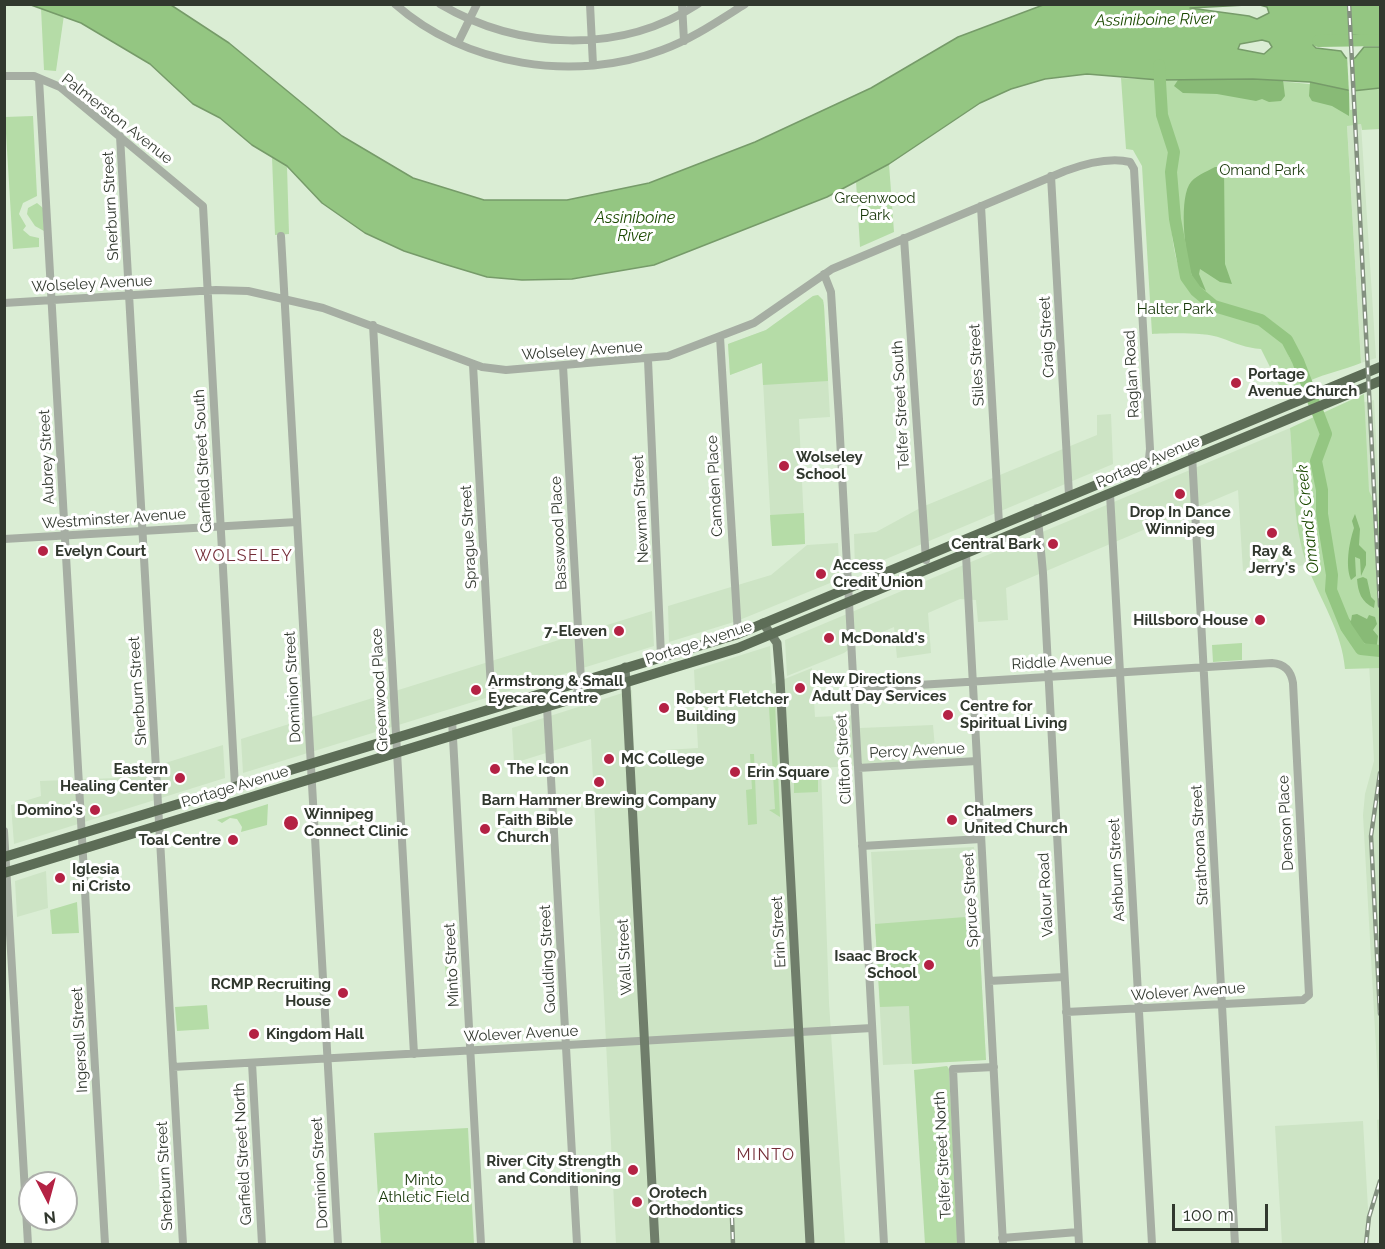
<!DOCTYPE html>
<html>
<head>
<meta charset="utf-8">
<style>
  body { margin:0 }
  #map { position:relative; width:1385px; height:1249px; overflow:hidden; background:#daedd4; font-family:Raleway,sans-serif }
  canvas { display:block }
  .frame { position:absolute; inset:0; border:6px solid #31382e; pointer-events:none }
  .north { position:absolute; left:18px; top:1171px; width:60px; height:60px; box-sizing:border-box; background:#fff; border:2px solid #adafab; border-radius:50%; rotate:174deg; font-size:16px; font-weight:700; line-height:24px; text-align:center; color:#31382e }
  .north::after { content:''; display:block; margin:auto; width:21px; height:27px; background:#b42244; clip-path:polygon(50% 0,100% 100%,50% 72%,0 100%) }
  .scale { position:absolute; left:1172px; top:1204px; width:96px; height:27px; box-sizing:border-box; border:3px solid #31382e; border-top:0; padding-left:8px; font-size:18px; line-height:21px; white-space:nowrap; color:#31382e; -webkit-text-stroke:4px #fff; paint-order:stroke }
</style>
</head>
<body>
<div id="map">
<canvas width="1385" height="1249"></canvas>
<div class="frame"></div>
<div class="north">N</div>
<div class="scale">100 m</div>
</div>
<script>
const c = document.querySelector('canvas').getContext('2d');
c.lineJoin = 'round';
function fill(path, color) { c.fillStyle = color; c.fill(path, 'evenodd'); }
function trace(path, color, width, dash) { c.strokeStyle = color; c.lineWidth = width; c.lineCap = dash ? 'butt' : 'round'; c.setLineDash(dash || []); c.stroke(path); }
function write(font, color, halo, rows, align = 'center') {
  c.font = font + ' Raleway,sans-serif'; c.lineWidth = 6; c.setLineDash([]); c.textBaseline = 'middle'; c.strokeStyle = halo; c.fillStyle = color; for (const [text, x, y, turn = 0] of rows) {
    c.save(); c.translate(x, y); c.rotate((+turn || 0) * Math.PI / 180); c.textAlign = isNaN(turn) ? turn : align; if (halo) c.strokeText(text, 0, 0); c.fillText(text, 0, 0); c.restore();
  }
}
fill(new Path2D(`
  M1361 124 1376 358 1361 363 1347 125Z
  M818 295 823 300 824 306 830 417 799 419 805 544 772 546 762 363 730 375 728 344 766 330 813 296Z
  M1374 400 1380 514V1178L1377 1120 1380 1119 1363 815 1365 794 1374 761 1356 404Z
  M1111 414 1113 464 855 572 854 534 876 532 922 507 1097 435V415Z
  M1290 428 1299 531 1307 565 1243 571 1238 490 1006 588 1008 620 978 622 976 600 960 599 928 613 931 653 897 658 894 627 859 642 844 653 787 676 785 640Z
  M838 543 840 579 737 621 669 642 668 606 771 575 807 545Z
  M652 611 654 646 243 773 241 739Z
  M770 646 772 684 812 668 815 717 859 715 860 728 933 725 936 760 821 768 829 1003 845 1244H616L591 739 514 763 512 728 632 690 634 752 698 748 694 670Z
  M223 745 225 778 14 844 11 805 41 796 40 781 117 778Z
  M974 847 986 1060 883 1065 871 852Z
  M46 871 48 908 17 917 15 881Z
  M1363 1121 1370 1244H1282L1275 1126Z`), '#cde4c5');
fill(new Path2D(`
  M41 8 64 15 56 71 44 70Z
  M1121 78C1197 82 1273 75 1349 90L1350 110 1356 109 1355 90 1380 88V129L1362 130 1361 124 1347 126 1361 363C1343 370 1327 373 1309 381 1297 357 1290 329 1263 316 1254 312 1244 313 1235 310 1217 305 1196 294 1189 276 1176 244 1181 208 1175 175L1168 176C1170 204 1170 247 1181 273 1200 316 1250 312 1282 339 1289 345 1286 354 1291 360 1296 366 1300 373 1305 382L1282 391 1261 349C1246 348 1235 343 1221 338 1207 332 1168 333 1152 334L1142 166 1133 150 1126 149Z
  M33 116 37 196 23 203 19 214 26 226 23 230 30 236 39 238V247L13 249 5 117Z
  M272 157 287 166 289 234 275 235Z
  M889 164 894 232 860 247 856 181Z
  M37 203 43 208 44 231 35 226 27 214 28 208Z
  M818 295 823 300 824 306 828 381 763 385 762 363 730 375 728 344 766 330 813 296Z
  M1364 394 1369 491 1380 514V668L1345 669C1342 631 1320 600 1307 565 1292 523 1294 472 1290 428Z
  M804 513 805 544 772 546 770 515Z
  M1242 643V660L1213 662 1212 645Z
  M772 700 775 703 780 817 769 810 775 809 769 707 764 706 763 703Z
  M750 754H754L757 824 748 825 746 790 752 789Z
  M818 778V792L794 793V779Z
  M268 804 267 825 241 832 242 827 237 819 230 818 222 823 217 820Z
  M77 902 79 933 52 934 50 910Z
  M978 916 986 1060 912 1064 909 1006 880 1007 875 924Z
  M456 949 459 1004 448 1005 444 950Z
  M207 1005 209 1029 177 1031 175 1007Z
  M947 1066 949 1069 958 1244H925L914 1070Z
  M468 1128 474 1244H381L374 1133Z`), '#b5dca7');
fill(new Path2D(`
  M1253 79 1283 80 1285 96 1281 101 1269 102 1262 99 1256 101 1217 94 1183 93 1174 86 1178 80Z
  M1310 82 1349 90V116L1332 106 1312 101 1309 96Z
  M1215 167H1224L1225 264 1232 284 1220 282 1200 269 1199 274 1206 291C1201 288 1196 284 1193 278 1185 260 1179 203 1189 185 1194 176 1206 172 1215 167Z
  M1355 514 1360 529 1359 545 1366 552V565L1361 576 1360 559 1355 557 1356 576 1351 580C1345 566 1349 543 1354 528L1352 521Z
  M1363 577 1367 579 1371 597 1375 601 1374 608C1361 602 1358 592 1357 579Z
  M1357 614 1367 619 1369 615 1375 617 1377 624 1373 630 1378 636 1376 651H1369L1368 646 1356 636 1355 631 1350 630 1346 616 1351 621 1352 615Z`), '#88ba76');
const water = new Path2D(`
  M31 5H171L229 43 342 136 413 178 484 200H567L649 183 755 142 871 88 958 37 1043 5H1246L1190 8 1249 16 1257 19 1269 13 1267 7 1260 5H1380V38L1354 35 1345 36 1333 42 1313 45 1316 48 1341 51 1346 58H1355L1364 47H1380V88L1352 91 1310 82 1253 79 1159 80 1087 74 1045 79 1011 89 980 103 889 164 827 197 654 265 572 279 522 280 487 277 444 264 404 251 365 233 322 203 287 166 252 145 220 118 193 104 150 64 81 23ZM1262 40 1269 42 1272 47 1264 54 1238 49 1240 44Z`);
fill(water, '#94c682');
trace(water, '#769b69', 1.5);
fill(new Path2D(`
  M1347 55H1353L1355 93H1349Z`), '#daedd4');
trace(new Path2D(`
  M1318 41 1380 40
  M1159 65 1162 115 1174 152 1171 172 1175 219 1186 277 1196 291 1214 306 1261 320 1287 340 1298 361 1326 434 1316 461 1322 490V514L1332 575 1331 590 1346 627 1361 649 1380 651`), '#94c682', 12);
trace(new Path2D(`
  M395 4C465 66 575 83 662 50 692 39 718 21 745 4
  M440 4C518 50 620 55 698 4
  M590 4 593 65
  M682 4 684 41
  M458 43 477 4
  M4 76H34L60 87 203 206 235 786
  M39 79 105 1244
  M120 136 183 1244
  M1051 176 1069 495
  M981 206 999 524
  M281 236 338 1244
  M904 238 926 560
  M824 274 831 292 839 419 884 1244
  M4 303 216 290 248 291 323 308 482 367 506 370 668 356 754 323 832 269 1065 171C1084 164 1110 157 1130 162L1134 169 1150 449 1147 479
  M373 325 414 1054
  M720 337 738 634
  M648 360 661 656
  M473 365 492 707
  M563 366 581 680 575 699
  M1192 455 1235 1244
  M1110 494 1152 1244
  M1037 508 1043 573 1079 1244
  M4 539 297 522
  M966 555 1003 1244
  M854 689 1272 663C1285 664 1291 671 1293 683L1309 995 1303 1000 1066 1012
  M547 707 577 1244
  M452 720 481 1244
  M858 768 977 761
  M4 831 28 1244
  M862 846 981 839
  M989 981 1064 977
  M252 1063 262 1244
  M173 1067 872 1028
  M1002 1238 1078 1232
  M961 1244 953 1069 994 1067`), '#a6aea3', 8);
trace(new Path2D(`
  M763 623 777 643 780 679 810 1244
  M625 667 655 1244`), '#707e6b', 9);
trace(new Path2D(`
  M4 857 738 634 1380 367
  M4 873 738 648 1380 381`), '#5d6d57', 10);
const rail = new Path2D(`
  M1349 4 1380 606
  M1380 773 1371 836 1380 1014
  M732 1218 733 1244
  M1366 1244 1369 1217 1380 1181`);
trace(rail, '#83907f', 4.5);
trace(rail, '#fff', 2, [7]);
for (const [x, y, r, color] of [
  [1236,383,6,"#b42244"],
  [784,466,6,"#b42244"],
  [1180,494,6,"#b42244"],
  [1272,533,6,"#b42244"],
  [1053,544,6,"#b42244"],
  [43,551,6,"#b42244"],
  [821,574,6,"#b42244"],
  [1260,620,6,"#b42244"],
  [619,631,6,"#b42244"],
  [829,638,6,"#b42244"],
  [800,688,6,"#b42244"],
  [476,690,6,"#b42244"],
  [664,708,6,"#b42244"],
  [948,715,6,"#b42244"],
  [609,759,6,"#b42244"],
  [495,769,6,"#b42244"],
  [735,772,6,"#b42244"],
  [180,778,6,"#b42244"],
  [599,782,6,"#b42244"],
  [95,810,6,"#b42244"],
  [952,820,6,"#b42244"],
  [291,823,8,"#b42244"],
  [485,829,6,"#b42244"],
  [233,840,6,"#b42244"],
  [60,878,6,"#b42244"],
  [929,965,6,"#b42244"],
  [343,993,6,"#b42244"],
  [254,1034,6,"#b42244"],
  [633,1170,6,"#b42244"],
  [637,1202,6,"#b42244"]
]) { const dot = new Path2D(); dot.arc(x, y, r, 0, 2 * Math.PI); c.fillStyle = color; c.fill(dot); trace(dot, '#fff', 2); }
write('15px', '#31382e', '#fff', [
  ["Palmerston Avenue",117,119,38],
  ["Sherburn Street",111,206,-93],
  ["Wolseley Avenue",92,284,-3],
  ["Craig Street",1047,337,-93],
  ["Wolseley Avenue",582,351,-4],
  ["Stiles Street",977,365,-93],
  ["Raglan Road",1132,374,-93],
  ["Telfer Street South",901,405,-93],
  ["Aubrey Street",47,457,-93],
  ["Garfield Street South",203,461,-93],
  ["Portage Avenue",1148,462,-23],
  ["Camden Place",715,486,-93],
  ["Newman Street",641,509,-93],
  ["Westminster Avenue",114,519,-4],
  ["Basswood Place",559,533,-93],
  ["Sprague Street",469,537,-93],
  ["Portage Avenue",699,643,-18],
  ["Riddle Avenue",1062,662,-3],
  ["Dominion Street",293,687,-93],
  ["Greenwood Place",380,690,-93],
  ["Sherburn Street",138,691,-94],
  ["Percy Avenue",917,751,-3],
  ["Clifton Street",844,759,-93],
  ["Portage Avenue",235,787,-17],
  ["Denson Place",1286,823,-93],
  ["Strathcona Street",1200,845,-93],
  ["Ashburn Street",1117,870,-93],
  ["Valour Road",1046,895,-93],
  ["Spruce Street",971,900,-93],
  ["Erin Street",779,932,-93],
  ["Wall Street",625,957,-93],
  ["Goulding Street",548,959,-93],
  ["Minto Street",452,965,-93],
  ["Wolever Avenue",1188,992,-4],
  ["Wolever Avenue",521,1034,-3],
  ["Ingersoll Street",80,1040,-93],
  ["Garfield Street North",243,1154,-93],
  ["Telfer Street North",943,1155,-93],
  ["Dominion Street",320,1173,-93],
  ["Sherburn Street",165,1176,-93]
]);
write('15px', '#183809', '#fff', [
  ["Omand Park",1262,170],
  ["Greenwood",875,198],
  ["Park",875,215],
  ["Halter Park",1175,309],
  ["Minto",424,1180],
  ["Athletic Field",424,1197]
]);
write('bold 15px', '#31382e', '#fff', [
  ["Portage",1248,374],
  ["Avenue Church",1248,391],
  ["Wolseley",796,457],
  ["School",796,474],
  ["Drop In Dance",1180,512,"center"],
  ["Winnipeg",1180,529,"center"],
  ["Central Bark",1041,544,"right"],
  ["Evelyn Court",55,551],
  ["Ray &",1272,551,"center"],
  ["Jerry's",1272,568,"center"],
  ["Access",833,565],
  ["Credit Union",833,582],
  ["Hillsboro House",1248,620,"right"],
  ["7-Eleven",607,631,"right"],
  ["McDonald's",841,638],
  ["New Directions",812,679],
  ["Adult Day Services",812,696],
  ["Armstrong & Small",488,681],
  ["Eyecare Centre",488,698],
  ["Robert Fletcher",676,699],
  ["Building",676,716],
  ["Centre for",960,706],
  ["Spiritual Living",960,723],
  ["MC College",621,759],
  ["Eastern",168,769,"right"],
  ["Healing Center",168,786,"right"],
  ["The Icon",507,769],
  ["Erin Square",747,772],
  ["Barn Hammer Brewing Company",599,800,"center"],
  ["Domino's",83,810,"right"],
  ["Chalmers",964,811],
  ["United Church",964,828],
  ["Winnipeg",304,814],
  ["Connect Clinic",304,831],
  ["Faith Bible",497,820],
  ["Church",497,837],
  ["Toal Centre",221,840,"right"],
  ["Iglesia",72,869],
  ["ni Cristo",72,886],
  ["Isaac Brock",917,956,"right"],
  ["School",917,973,"right"],
  ["RCMP Recruiting",331,984,"right"],
  ["House",331,1001,"right"],
  ["Kingdom Hall",266,1034],
  ["River City Strength",621,1161,"right"],
  ["and Conditioning",621,1178,"right"],
  ["Orotech",649,1193],
  ["Orthodontics",649,1210]
], 'left');
write('italic 16px', '#1b4a01', '#fff', [
  ["Assiniboine River",1155,20,-1],
  ["Assiniboine",635,218],
  ["River",635,236],
  ["Omand's Creek",1308,519,-96]
]);
c.letterSpacing = '1.5px';
write('16px', '#742d37', '#fff', [
  ["WOLSELEY",244,556],
  ["MINTO",766,1155]
]);
c.letterSpacing = '0px';
</script>
</body>
</html>
